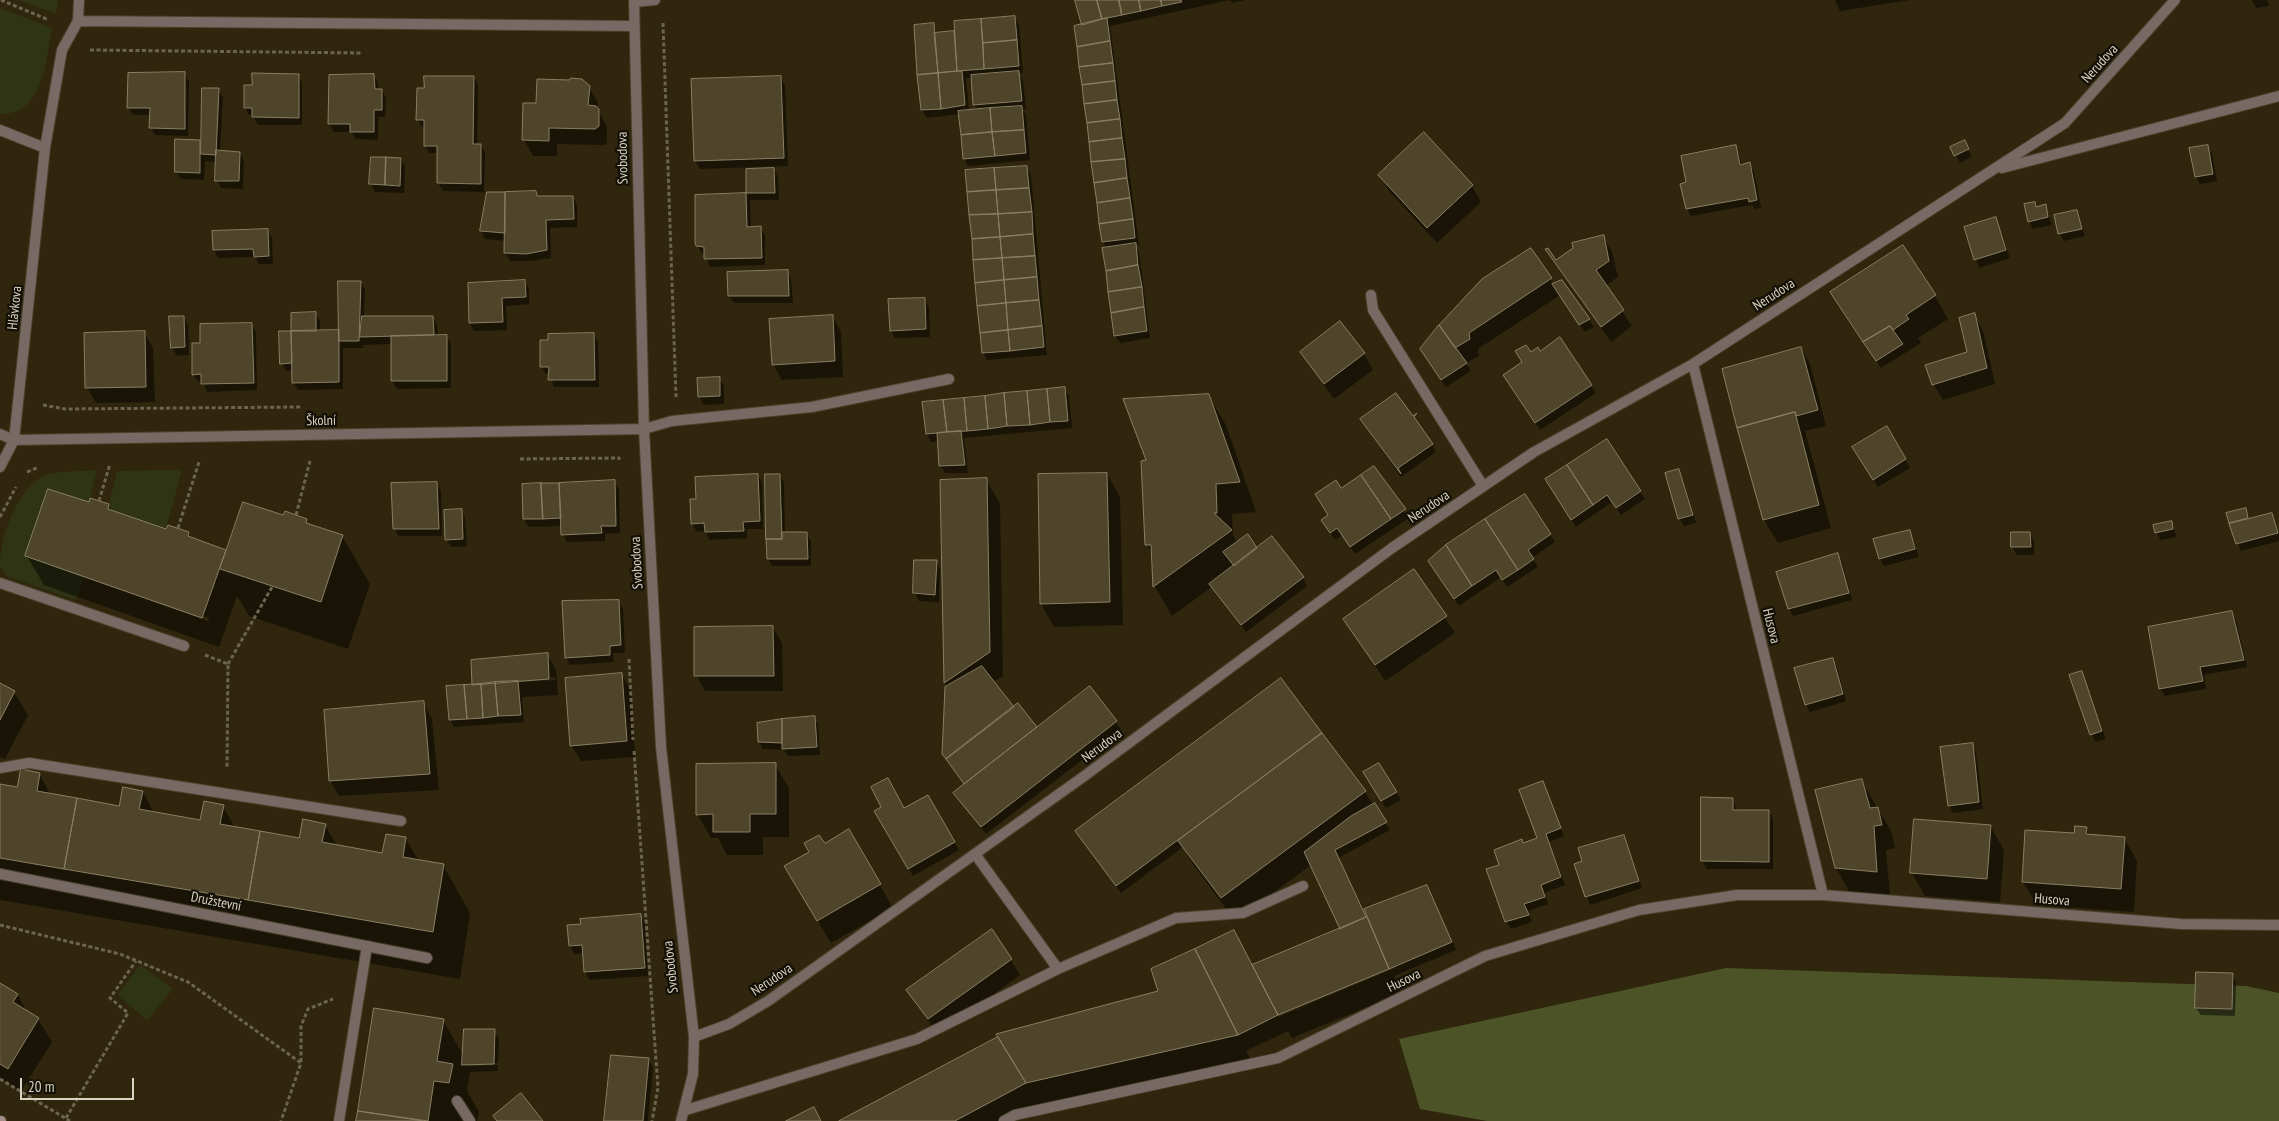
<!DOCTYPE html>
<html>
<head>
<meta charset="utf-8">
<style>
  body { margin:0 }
  #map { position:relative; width:2279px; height:1121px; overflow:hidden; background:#2f260d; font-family:"PT Sans Narrow",sans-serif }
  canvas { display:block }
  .scale { position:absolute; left:20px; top:1078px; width:114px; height:22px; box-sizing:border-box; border:2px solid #d8d3c4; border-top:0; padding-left:6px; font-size:15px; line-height:18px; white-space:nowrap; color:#d8d3c4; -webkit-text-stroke:4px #141006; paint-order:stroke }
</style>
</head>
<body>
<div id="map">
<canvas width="2279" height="1121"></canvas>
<div class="scale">20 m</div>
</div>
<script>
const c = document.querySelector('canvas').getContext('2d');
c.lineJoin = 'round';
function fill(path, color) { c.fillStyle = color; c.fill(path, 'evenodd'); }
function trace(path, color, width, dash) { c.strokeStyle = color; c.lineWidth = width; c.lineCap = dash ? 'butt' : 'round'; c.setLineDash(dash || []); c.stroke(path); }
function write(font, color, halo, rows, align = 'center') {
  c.font = font + ' "PT Sans Narrow",sans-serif'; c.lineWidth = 4.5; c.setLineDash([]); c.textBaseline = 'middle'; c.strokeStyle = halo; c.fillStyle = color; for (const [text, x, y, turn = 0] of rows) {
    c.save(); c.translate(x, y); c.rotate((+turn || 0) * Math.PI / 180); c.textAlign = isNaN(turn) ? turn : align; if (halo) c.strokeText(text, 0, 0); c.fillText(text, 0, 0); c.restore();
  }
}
fill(new Path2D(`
  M19 0H58L56 14Z
  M0 8 52 28C46 59 44 115 0 114Z
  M97 470 89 502 84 577 76 600 6 576C4 573 1 569 0 566 0 537 18 485 46 475 61 470 81 472 97 470Z
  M182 470 166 529 108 509 117 471Z
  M140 965 173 989 147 1020 117 995Z`), '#2f3514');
fill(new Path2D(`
  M1726 968 2246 986 2279 993V1121H1487L1420 1109 1399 1039Z`), '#4c5427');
fill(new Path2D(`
  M1076 0H1230L1110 26 1139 245 1136 246 1139 252 1150 338 1120 343 1115 336 1107 249 1103 242 1076 27 1083 26Z
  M1230 0H1246L1232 3Z
  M1835 0H1910L1840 11Z
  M2267 0 2269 6 2256 8 2252 0Z
  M1014 17 1019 25 1023 73 1019 74 1023 80 1026 109H1022L1026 115 1030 160 968 166 964 158 960 114 927 118 922 110 933 25 938 34 955 32V23ZM966 78H972L974 105 978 110 969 111Z
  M184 74 189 81 188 136 155 135 151 128V115H133L128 107Z
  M298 75 302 83V125H258L253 116 249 115 245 108 253 87Z
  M374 75 378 83V90H382L386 98 385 117H378V140L356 139 351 132H334L329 124 330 76Z
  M474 77 478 85 477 145H481L485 153 484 192 443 191 438 183V153H429L425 146V128L422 127 418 120Z
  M780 78 785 85 788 166 700 169 695 161Z
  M538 80H581L589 87 598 103 597 109 607 126V143L605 145 557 144V156H533L524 140 537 104Z
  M218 89 223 97 220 152 240 153 244 161 243 189 221 188 217 181V162L205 161 204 180 181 179 176 172V141H202Z
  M1424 134 1472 186 1481 202 1437 243 1389 191 1380 175Z
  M1964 142 1972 157 1960 163 1956 155Z
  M1736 146 1742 165 1749 164 1754 171 1761 208 1755 209 1752 205 1691 216 1687 209Z
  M2207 146 2212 154 2217 181 2200 184 2196 177Z
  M401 159 405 167 404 193 375 192 371 184Z
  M1027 167 1031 175 1047 355 987 360 983 352Z
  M774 170 778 177 779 200H750L751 228H760L765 235V265L710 267 705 254H702L698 246 697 196 748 194 747 171Z
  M488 193H536L538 197H573L577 205V227L550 228 551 258 531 261H510L505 253 506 241 485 239 481 231Z
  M2035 203 2037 208 2045 206 2052 225 2033 229 2029 221Z
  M2077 211 2085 236 2064 241 2060 234Z
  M1996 218 2010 258 1979 268 1965 228Z
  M267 230 272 238 273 264H259L255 257 218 258 214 250Z
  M1603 236 1612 252 1618 277 1605 286 1632 326 1611 342 1546 250 1556 262Z
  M1531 249 1554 285 1561 281 1594 327 1585 332 1560 295 1478 349 1479 356 1466 363 1471 371 1446 387 1426 357Z
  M787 271 791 279 793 303H734L729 296Z
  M524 281 529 289V304L506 306 507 330 474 331 470 323 469 284Z
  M361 282 365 290 364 317H432L437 325 438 336H446L451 344V388L397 389 392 381V344L363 345V348H343V389L298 390 293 382 294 371H286L282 363 292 332 315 313 320 321V332H340Z
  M1832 292 1935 296 1948 319 1918 338 1921 343 1881 368Z
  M924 299 929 307 930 337 895 338 891 331Z
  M1974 315 1983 331 1995 384 1943 400 1933 384 1968 353Z
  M832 316 841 332 843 377 782 380 773 364Z
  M171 317H183L188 325 189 355 177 356 172 348Z
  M251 324 256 332 257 390 207 392 203 382H198L193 374 202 344Z
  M144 332 153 348 155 402 96 403 87 387Z
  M594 335 598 342 599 387H554L550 374H546L541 367Z
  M1560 338 1596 393 1540 430 1509 383 1531 353 1540 352Z
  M1801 348 1810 364 1826 426 1805 431 1831 528 1778 543 1764 520 1738 428Z
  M1301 352 1364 354 1373 370 1334 399Z
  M719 378 724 386V404L704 405 699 397Z
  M1064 389 1069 396 1072 428 964 438 968 473H945L940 466 938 441 931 442 927 434 923 403Z
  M1208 395 1226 425 1256 512 1232 514 1233 535 1238 543 1257 550 1303 578 1307 586 1246 632 1212 587 1172 616 1155 587 1153 555 1147 545 1148 461Z
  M1361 420 1432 444 1436 452 1401 477Z
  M1886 428 1910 468 1878 487 1854 447Z
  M1373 468 1409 518 1355 554 1343 535 1335 540 1322 521 1330 516 1341 490Z
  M1679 471 1683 479 1696 523 1684 526 1679 518Z
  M1107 474 1120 497 1123 625 1054 627 1041 604Z
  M758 475 762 483 763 529H747V538L710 540 705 531 697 532 692 524 691 500H697Z
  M780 475 784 483 785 534 806 533 811 541V566H772L768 559Z
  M986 480 1000 503 1003 676 993 682 1013 709 1018 705 1037 729 1090 688 1121 730 986 834 955 793 964 785 944 754 947 687 945 682Z
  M614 481 619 489 620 533 605 534V541L567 542 563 534 562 526 529 527 524 519 523 485Z
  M436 483 441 491 442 536H399L394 529Z
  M1551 487 1640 491 1645 499 1621 515 1612 502 1576 527Z
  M1524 496 1555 542 1532 558 1538 567 1507 587 1501 577 1459 606 1434 569Z
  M89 504 109 505 112 511 167 530 188 533 192 539 226 554 284 517 306 520 309 525 342 536 370 584 348 649 249 616 237 596 219 647 44 585 27 556ZM49 563 209 618 208 621 49 565Z
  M461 510 465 518 467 546 451 547 447 540Z
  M2245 510 2250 520 2271 515 2279 534V541L2241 551 2230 523Z
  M2171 523 2177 537 2161 540 2156 532Z
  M1909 531 1919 557 1884 566 1880 559Z
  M2029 533 2034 541V555H2017L2012 547Z
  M1837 555 1842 562 1852 600 1793 616 1789 609Z
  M936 561 940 569 939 602 919 601 915 593Z
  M1413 571 1455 633 1385 681 1345 619Z
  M618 601 623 609 625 653H613L614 662 570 665 566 658Z
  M2232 613 2236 620 2247 667 2204 675 2206 689 2165 696 2160 689Z
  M773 627 782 643 783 691H705L696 675Z
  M547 654 556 670 558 695 522 697 524 722 454 727 450 720ZM555 677 556 680 518 682 515 680Z
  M1833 659 1837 667 1846 701 1810 712 1806 704Z
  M2081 672 2106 739 2095 742 2071 676Z
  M621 674 631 690 635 757 581 761 571 745Z
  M1281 679 1365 792 1390 830 1338 858 1366 919 1372 924 1427 886 1456 950 1394 976 1401 993 1292 1038 1288 1031 1246 1051 1250 1058 1039 1106 1012 1121H840L1252 966 1341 929 1311 865 1235 921 1193 864 1183 847 1121 893 1081 839ZM1394 966 1395 968 1278 1017V1014Z
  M0 684 14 692 28 715 5 759 0 757Z
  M423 703 432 719 439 790 339 796 330 780Z
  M814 717 818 725 820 755 788 756 784 750 763 749 759 742Z
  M1972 745 1976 752 1983 809 1953 813 1949 805Z
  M1379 764 1401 800 1386 808 1364 773Z
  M775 765 789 788V837H763V855H727L718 838H711L697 814Z
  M39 774 51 795 120 807 143 792 154 813 201 821 223 806 235 828 300 839 325 825 337 846 384 855 405 838 419 861 443 865 470 913 460 979 0 900V785L18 788Z
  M1861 780 1891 831 1895 848 1886 850 1890 895 1849 891 1836 868Z
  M1543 783 1564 836 1549 842 1565 885 1544 893 1548 904 1528 911 1532 922 1511 929 1506 921 1501 865 1524 844 1539 838Z
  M927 797 959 850 913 876 876 812 904 810Z
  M1702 798 1733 799 1737 811H1769L1773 819V869H1707L1702 861Z
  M1990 826 2004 850 2000 902 1925 896 1912 873Z
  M2086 828 2090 835 2124 838 2137 861 2134 912 2037 905 2023 882Z
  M848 831 893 908 831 943 799 890Z
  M1624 836 1642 888 1590 905 1575 865 1583 862Z
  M640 916 645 923 648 976 590 980 585 972 584 953 574 954 570 946Z
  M1011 960 1020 975 938 1035 908 990Z
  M2232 975 2236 982 2235 1016 2201 1015 2196 1008Z
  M0 984 17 994 27 1012 38 1019 52 1042 21 1091 0 1078Z
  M375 1010 443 1020 464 1057 494 1031 499 1038 498 1063H469V1066L498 1065V1071L470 1072 467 1091 479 1112 477 1121H357Z
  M648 1059 653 1067 648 1121H606Z`), '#0007');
const building = new Path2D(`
  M1075 0H1097L1102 19 1082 25Z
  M1097 0H1119L1122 15 1102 19Z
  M1119 0H1139L1141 11 1122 15Z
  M1139 0H1161L1162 6 1141 11Z
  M1161 0H1181L1182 2 1162 6Z
  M1015 16 1017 40 983 43 981 19Z
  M1107 18 1110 41 1077 47 1074 26Z
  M981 19 984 69 957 71 954 21Z
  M934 23 938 73 917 75 914 25Z
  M954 31 957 71 938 73 934 33Z
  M1017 40 1019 66 984 69 983 43Z
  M1110 41 1113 63 1079 67 1077 47Z
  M1113 63 1115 81 1082 85 1079 67Z
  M957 71H962L965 105 941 109 938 73Z
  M1019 71 1022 101 973 105 971 75Z
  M185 72V129L149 128 150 108H127L128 73Z
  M252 73 299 74V118L252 117V108H244V85H252Z
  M938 73 941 109 921 110 917 75Z
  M374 74 375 89H382V110H374V132H350V124H328L329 75Z
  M424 76H474L473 144H481V184L437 183V146H424V120H416L417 88H424Z
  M781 76 784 158 694 161 691 79Z
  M571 78 582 79 590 86 588 105 596 106 599 109V126L595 129 549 128V141L522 140 523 103H536L537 79 569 80Z
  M1115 81 1117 100 1084 104 1082 85Z
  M202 88H219L216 155 201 154Z
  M1117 100 1120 119 1087 123 1084 104Z
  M1022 106 1024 130 992 132 990 108Z
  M990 108 992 132 961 135 958 111Z
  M1120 119 1122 138 1089 142 1087 123Z
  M1024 130 1026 153 995 156 992 132Z
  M992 132 995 156 963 159 961 135Z
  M1424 132 1473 185 1427 228 1378 175Z
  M1122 138 1125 159 1091 162 1089 142Z
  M175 139 200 140V173L175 172Z
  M1965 140 1969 149 1954 156 1950 147Z
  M1736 145 1740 165 1750 162 1757 200 1749 202 1748 198 1686 209 1680 184 1686 182 1681 156Z
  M2208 145 2213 174 2195 177 2189 148Z
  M216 150 240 152 239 181H215Z
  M371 157H386L385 185 369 184Z
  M386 157 401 158 400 186 385 185Z
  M1125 159 1127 178 1094 183 1091 162Z
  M1027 166 1029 188 996 190 994 168Z
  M774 168 775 193H746V169Z
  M994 168 996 190 967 192 965 170Z
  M1127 178 1130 198 1097 203 1094 183Z
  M1029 188 1032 212 998 214 996 190Z
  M996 190 998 214 969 215 967 192Z
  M536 191 537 196H573L574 219 546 220 547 250 526 254 504 253 505 192Z
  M487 192H505V233L480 231Z
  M746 193 747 227 761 226 762 258 704 259V247L696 246 695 243V195Z
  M1130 198 1133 219 1099 224 1097 203Z
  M2035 202 2036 207 2046 204 2048 217 2028 222 2024 204Z
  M2077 210 2082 229 2058 234 2054 215Z
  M1032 212 1033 234 1000 237 998 214Z
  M998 214 1000 237 972 239 969 215Z
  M1996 217 2006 250 1974 260 1964 227Z
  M1133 219 1135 238 1102 242 1099 224Z
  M268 229 269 256 254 257 253 249 213 250 212 231Z
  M1033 234 1035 256 1002 258 1000 237Z
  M1604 235 1609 261 1596 270 1624 310 1601 327 1545 249 1548 248 1556 260 1573 248 1572 243Z
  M1000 237 1002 258 973 260 972 239Z
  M1136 243 1138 265 1106 271 1102 248Z
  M1903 245 1936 295 1906 315 1909 319 1893 330 1890 326 1863 342 1830 292Z
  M1531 248 1552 278 1469 333 1470 339 1455 348 1439 325 1482 279Z
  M1035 256 1037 277 1004 280 1002 258Z
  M1002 258 1004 280 975 283 973 260Z
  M1138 265 1142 287 1108 292 1106 271Z
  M788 270 789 296H728L727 272Z
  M1037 277 1039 300 1006 303 1004 280Z
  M525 280 526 297 502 298 503 322 469 323 468 283Z
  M1004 280 1006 303 977 306 975 283Z
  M1562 280 1590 319 1579 325 1552 284Z
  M338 281H361L359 341H339Z
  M1142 287 1144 307 1111 313 1108 292Z
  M925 298 926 329 890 331 888 299Z
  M1039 300 1042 326 1008 330 1006 303Z
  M1006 303 1008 330 980 333 977 306Z
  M1144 307 1147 331 1114 336 1111 313Z
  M316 312V331H291V313Z
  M1975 313 1987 368 1932 385 1925 365 1967 352 1959 318Z
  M833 315 835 361 772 365 769 319Z
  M169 316H184L185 347 171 348Z
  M362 316H433L434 335 360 337Z
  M1340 321 1365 353 1324 384 1300 352Z
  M252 323 254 383 201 384V374L192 375V343H200V324Z
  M1439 325 1467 363 1441 380 1420 349Z
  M1042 326 1044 347 1010 351 1008 330Z
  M1890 326 1903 344 1876 361 1863 342Z
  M339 330V382L292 383 291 331Z
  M1008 330 1010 351 982 353 980 333Z
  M145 331 146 387 85 388 84 333Z
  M279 331H291L292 363 280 364Z
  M594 333 595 380H548L549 367H540V340H548V334Z
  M447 335V381H391V336Z
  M1560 337 1592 385 1535 423 1503 375 1522 362 1515 351 1526 345 1531 352 1538 347 1540 351Z
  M1801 347 1818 410 1796 416 1795 412 1737 428 1722 369Z
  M720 377V396L698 397 697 378Z
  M1065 387 1068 421 1050 422 1047 389Z
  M1047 389 1050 422 1030 425 1027 391Z
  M1027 391 1030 425 1007 426 1004 393Z
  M1004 393 1007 426 988 429 985 396Z
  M1396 393 1413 416 1417 413 1414 417 1433 444 1398 468 1401 474 1360 419Z
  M1209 394 1240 482 1216 484 1217 513H1214L1232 530 1153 587 1151 545H1145L1141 461 1146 460 1123 399Z
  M985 396 988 429 967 431 964 398Z
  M964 398 967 431 947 432 943 400Z
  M943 400 947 432 926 434 922 402Z
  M1795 412 1819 505 1763 520 1737 428Z
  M1887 426 1906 459 1873 480 1852 447Z
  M961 431 965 465 939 466 937 433Z
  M1607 439 1641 491 1616 508 1607 495 1593 505 1567 465Z
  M1567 465 1593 505 1571 520 1545 479Z
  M1374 466 1406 509 1391 519 1361 475Z
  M1679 469 1693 515 1678 519 1665 473Z
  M1107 473 1110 602 1040 604 1038 474Z
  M758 474 760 521 743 522 744 531 705 532 704 523 691 524 690 499H696L695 477Z
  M765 474H780L782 539H766Z
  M1361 475 1391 519 1350 547 1337 528 1330 533 1321 520 1328 515 1315 494 1336 480 1341 488Z
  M987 478 990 652 944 683 940 480Z
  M615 480 616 526H601L602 533 561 535 559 483Z
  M437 482 439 529H393L391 483Z
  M541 483 543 519H523L522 484Z
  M541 483H559L561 518 543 519Z
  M48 489 89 502 90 498 109 504 108 509 166 529 168 525 189 532 188 536 226 550 202 618 25 556Z
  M1525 494 1551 534 1528 550 1534 559 1518 570 1485 519Z
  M243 502 283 515 285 511 307 519 306 523 343 535 321 602 220 569Z
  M2246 508 2248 518 2229 523 2226 513Z
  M462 509 463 539 445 540 444 510Z
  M2272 513 2278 533 2236 544 2229 524Z
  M1485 519 1518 570 1502 580 1496 570 1472 586 1446 545Z
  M2172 521 2173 529 2155 533 2153 525Z
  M1910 530 1915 549 1879 559 1873 539Z
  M782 532H807L808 559H767L766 539H782Z
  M2011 532H2030L2031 547H2011Z
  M1248 534 1257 548 1234 566 1223 552Z
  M1272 536 1304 577 1241 625 1209 584Z
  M1446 545 1472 586 1454 599 1428 561Z
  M1838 553 1849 593 1788 609 1776 572Z
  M914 560H937L935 595 913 593Z
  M1414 569 1447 616 1375 665 1343 619Z
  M619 600 621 645 610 646V655L565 658 562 601Z
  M2232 611 2244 660 2200 667 2203 681 2159 689 2148 627Z
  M773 626 774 676H694V627Z
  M548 653 549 679 472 685 471 660Z
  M1833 658 1843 694 1805 705 1794 668Z
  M982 666 1014 707 946 759 942 754 945 687Z
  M2082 671 2102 731 2090 735 2069 675Z
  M622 673 627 741 570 746 565 678Z
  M1281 678 1322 733 1116 886 1075 831Z
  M518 681 521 715 498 716 495 682Z
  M495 682 498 716 483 718 481 684Z
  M0 683 15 691 0 720Z
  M481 684 483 718 467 719 464 685Z
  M464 685 467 719 449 720 446 686Z
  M1090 686 1117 721 981 827 953 793Z
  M424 701 430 774 329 781 324 710Z
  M1018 703 1037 727 964 784 946 759Z
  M815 716 817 747 782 749V719Z
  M782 719V743L758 742 757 723Z
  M1322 733 1366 791 1221 898 1178 841Z
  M1973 743 1979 802 1948 806 1940 747Z
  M776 763V814H750V832H713V814L696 815V764Z
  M1379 763 1397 792 1381 801 1363 772Z
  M21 769 40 773 37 791 77 798 64 869 0 858V784L17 787Z
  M888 778 904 808 928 795 955 842 908 869 874 811 881 807 871 787Z
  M1862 779 1870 808 1878 807 1882 825 1874 826 1877 872 1835 868 1815 790Z
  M1543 781 1561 828 1546 834 1561 877 1541 885 1545 897 1524 904 1529 915 1505 922 1486 869 1499 865 1494 850 1522 839 1523 843 1537 838 1519 790Z
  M123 787 143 791 139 809 200 820 204 801 224 805 220 824 260 831 248 900 64 869 77 798 119 806Z
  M1701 797 1733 798V810H1769V862L1701 861Z
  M1375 803 1387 822 1335 850 1366 917 1340 929 1304 852 1351 816Z
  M303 819 326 824 322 842 382 853 386 834 406 837 403 857 444 864 433 932 248 900 260 831 299 838Z
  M1914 819 1991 825 1987 879 1910 873Z
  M2075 826 2087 827 2086 834 2125 837 2121 889 2022 882 2025 830 2074 833Z
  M849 829 881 884 817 921 784 866 809 852 804 843 819 835 825 843Z
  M1624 835 1639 881 1585 897 1574 864 1582 861 1578 848Z
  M1427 885 1452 942 1389 969 1364 909Z
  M641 914 645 968 584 972 582 945 569 946 567 925 581 924 580 919Z
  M1367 917 1389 969 1278 1015 1252 965Z
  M992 929 1012 959 928 1019 906 990Z
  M1234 930 1278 1015 1238 1035 1195 949Z
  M1195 949 1238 1035 1026 1083 996 1034 1158 991 1151 969Z
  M2196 972 2233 973 2232 1009 2195 1008Z
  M0 983 18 994 13 1002 39 1018 8 1069 0 1064Z
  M374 1008 444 1019 437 1061 453 1064 449 1083 434 1081 428 1121 358 1111Z
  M464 1029H495L494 1064 462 1065Z
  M998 1037 1026 1083 955 1121H839Z
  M611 1055 649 1058 643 1121H604Z
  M521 1093 543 1121H497L493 1116Z
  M814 1107 821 1121H786Z
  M358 1111 423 1121H356Z`);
fill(building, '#4e452b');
trace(building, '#897f64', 1);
const lane = new Path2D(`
  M634 2 655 0
  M1371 295 1373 310 1483 486
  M644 429 672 421 812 407 949 379
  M0 583 184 646
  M0 768 29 763 401 821
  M975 854 1058 969
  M457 1101 470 1121
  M686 1110 917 1039 1058 969 1176 918 1243 913 1303 886
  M339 1121 367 946`);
const street = new Path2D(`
  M634 0 644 429 661 747 694 1037 693 1074 681 1121
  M78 21 634 26
  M0 130 45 148
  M2002 168 2279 96
  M1693 364 1823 895
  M0 434 14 440 644 429
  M0 467 14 440 45 148 62 50 78 21 79 0
  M0 874 427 958
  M694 1037 729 1024 768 1001 1083 777 1392 548 1534 452 1693 364 2065 123 2175 0
  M1004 1121 1015 1115 1278 1058 1485 956 1639 910 1737 895H1823L2181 924 2279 925`);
const secondary = new Path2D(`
  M0 1121H1`);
trace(lane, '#4a422a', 12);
trace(street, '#4a422a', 12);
trace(secondary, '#4a422a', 12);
trace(new Path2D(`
  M1 0 49 20
  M663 23 676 397
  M90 50 362 53
  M43 405 65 409 301 407
  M520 459 619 458V460
  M27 472 39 467
  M99 501 110 464
  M296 515 310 461
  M0 517 16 487
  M178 528 199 462
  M205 655 228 664 227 768
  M629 659 633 740
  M228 664 272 587
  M634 751 658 1088 652 1121
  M0 925 120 954 188 982 301 1063 281 1121
  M301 1062V1026L308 1009 333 999
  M0 1079 70 1121
  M66 1118 128 1013 110 998 136 961`), '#6b644e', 3, [4, 2.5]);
trace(lane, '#776964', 10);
trace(street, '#776964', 10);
trace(secondary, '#a48e87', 10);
write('14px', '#d8d3c4', '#141006', [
  ["Nerudova",2100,64,-48],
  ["Svobodova",623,158,-91],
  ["Nerudova",1774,295,-33],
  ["Hlávkova",15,308,-84],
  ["Školní",321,421,-1],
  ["Nerudova",1429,507,-34],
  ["Svobodova",637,563,-93],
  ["Husova",1771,626,76],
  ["Nerudova",1102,746,-37],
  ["Husova",2052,900,5],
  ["Družstevní",216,902,11],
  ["Svobodova",671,967,-96],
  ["Nerudova",772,980,-34],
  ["Husova",1404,981,-26]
]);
</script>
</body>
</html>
